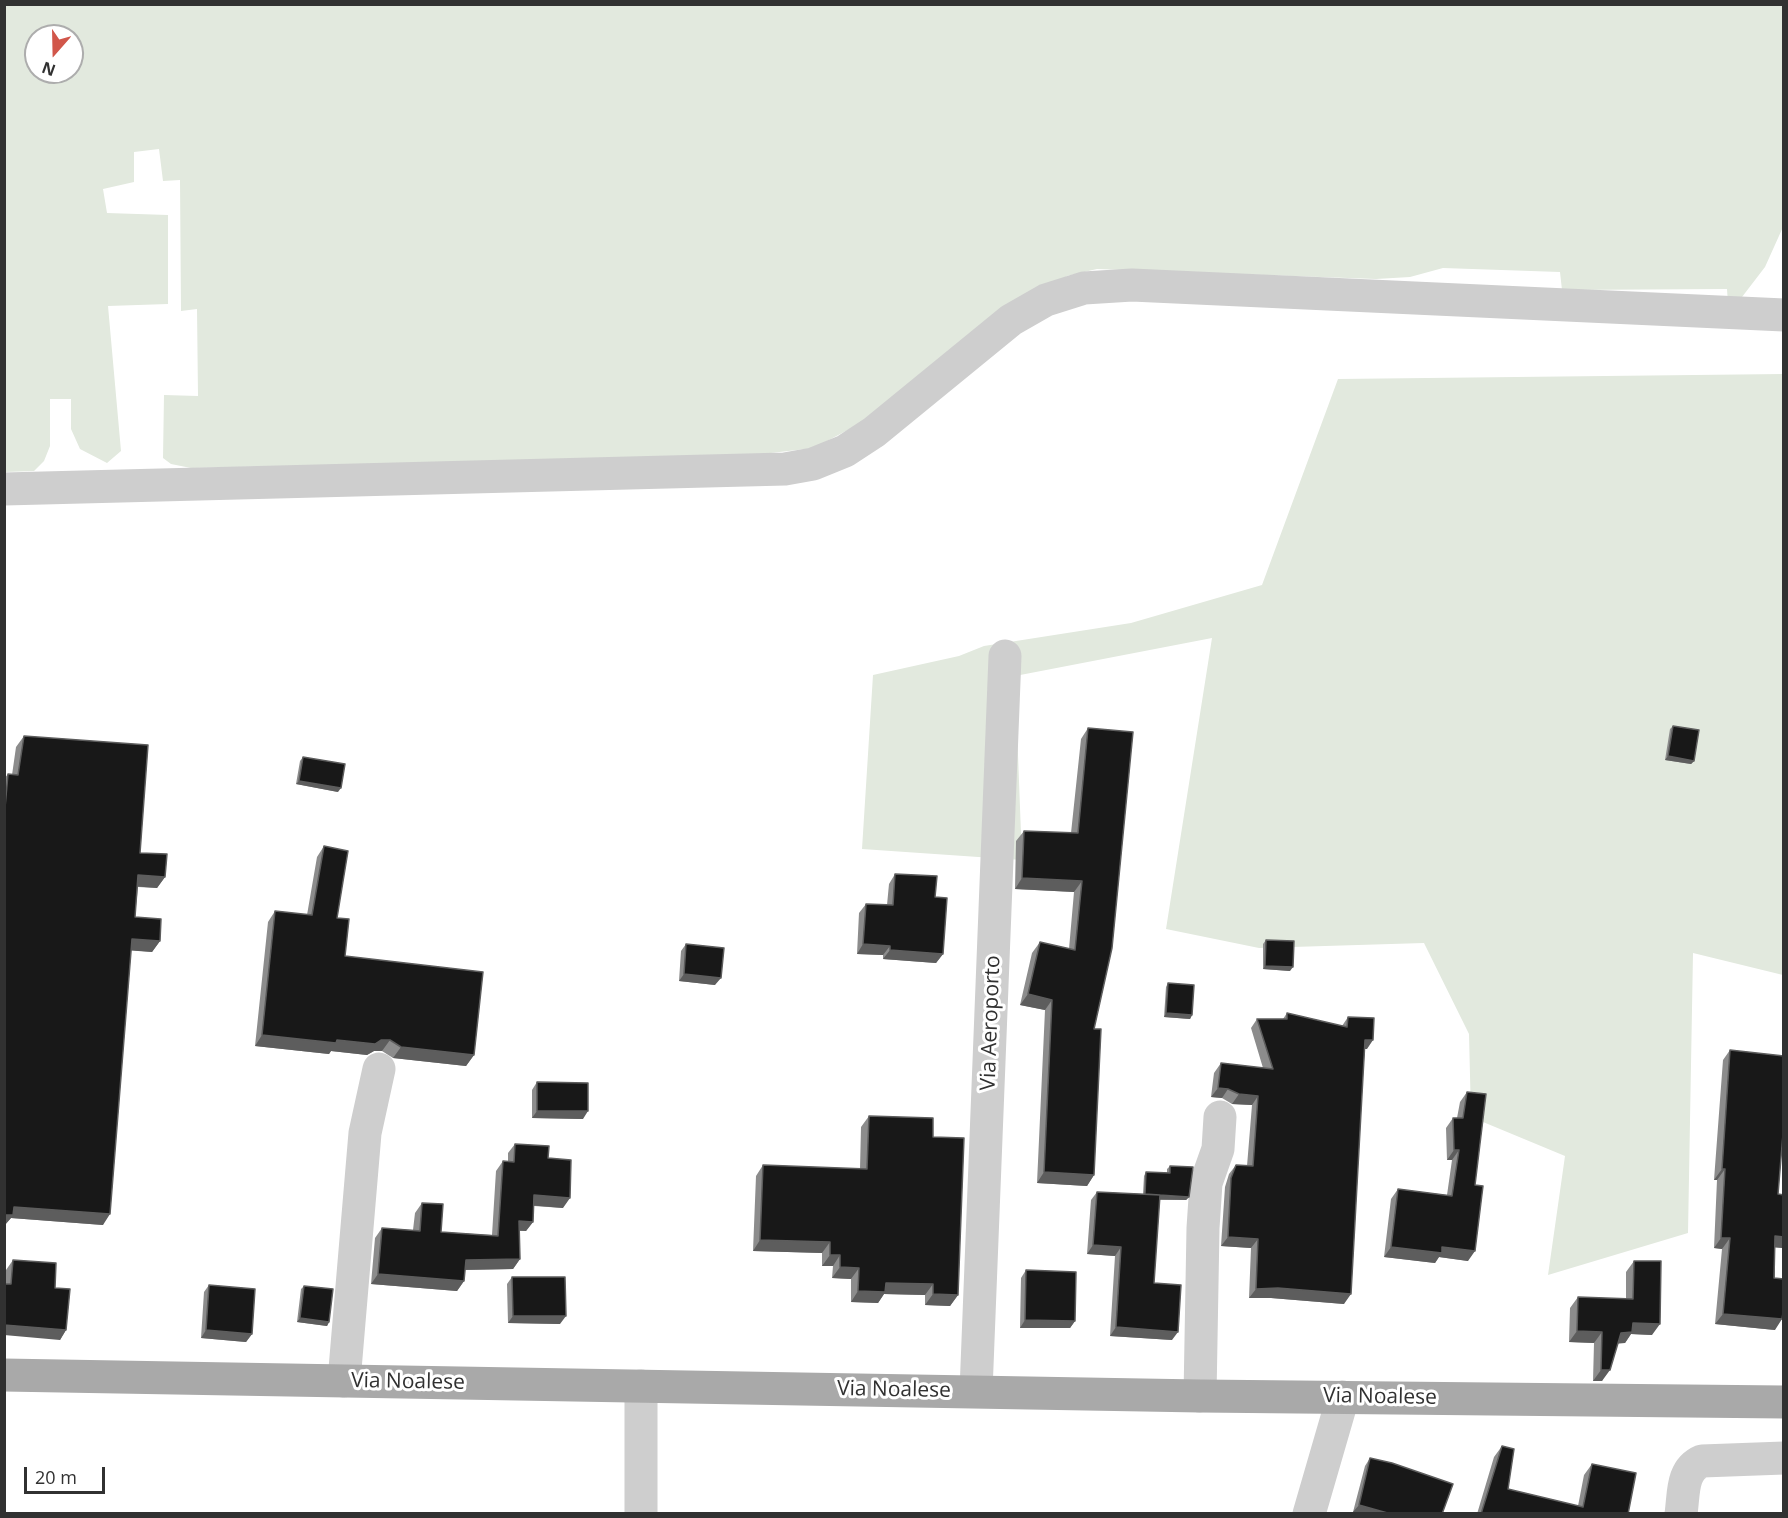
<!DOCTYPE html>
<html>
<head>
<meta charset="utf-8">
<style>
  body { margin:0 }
  #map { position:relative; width:1788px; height:1518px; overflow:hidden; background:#fff; font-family:"Open Sans",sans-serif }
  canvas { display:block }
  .frame { position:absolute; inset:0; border:6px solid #313131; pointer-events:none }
  .north { position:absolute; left:24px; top:24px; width:60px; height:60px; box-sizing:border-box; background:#fff; border:2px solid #adadad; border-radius:50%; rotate:200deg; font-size:16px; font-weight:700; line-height:24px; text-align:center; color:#313131 }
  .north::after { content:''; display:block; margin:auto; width:21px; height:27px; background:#d1564a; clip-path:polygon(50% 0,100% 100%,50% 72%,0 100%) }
  .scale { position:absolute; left:24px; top:1467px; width:81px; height:27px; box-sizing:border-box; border:3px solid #313131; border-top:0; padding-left:8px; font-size:18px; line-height:21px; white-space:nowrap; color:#313131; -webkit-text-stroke:4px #fff; paint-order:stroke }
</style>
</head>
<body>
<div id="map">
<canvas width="1788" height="1518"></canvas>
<div class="frame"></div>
<div class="north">N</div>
<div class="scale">20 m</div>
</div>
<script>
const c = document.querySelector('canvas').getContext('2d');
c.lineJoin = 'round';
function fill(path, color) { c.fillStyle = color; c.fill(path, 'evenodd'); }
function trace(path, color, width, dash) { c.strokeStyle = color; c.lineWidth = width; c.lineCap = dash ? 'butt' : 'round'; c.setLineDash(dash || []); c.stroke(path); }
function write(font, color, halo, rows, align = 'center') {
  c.font = font + ' "Open Sans",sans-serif'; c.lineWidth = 6; c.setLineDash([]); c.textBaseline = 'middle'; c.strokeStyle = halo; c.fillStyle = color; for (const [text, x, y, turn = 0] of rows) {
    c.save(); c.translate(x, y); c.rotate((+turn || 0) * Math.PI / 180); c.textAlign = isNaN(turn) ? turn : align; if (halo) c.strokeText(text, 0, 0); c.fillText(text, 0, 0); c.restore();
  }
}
fill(new Path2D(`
  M4 5H1783V227L1765 267 1742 297 1728 304 1727 289 1562 290 1560 272 1443 268 1410 277 1376 279 1097 269 1067 276 859 424 814 448 745 456 191 468 171 464 163 458 164 395 198 396 197 309 181 311 180 180 163 181 159 149 134 152V182L103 189 107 213 168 215V304L108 306 121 451 107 463 80 449 71 429V399H50V446L44 461 34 471 5 472ZM36 36H72V72H36Z
  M1783 374V975L1693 953 1688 1233 1548 1275 1565 1156 1471 1117 1469 1034 1424 943 1259 948 1166 929 1212 638 1015 676 1022 860 862 849 873 675 959 656 984 646 1131 623 1262 585 1338 379Z`), '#e2e9de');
trace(new Path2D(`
  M4 489 785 469 813 464 845 451 874 432 1011 320 1046 300 1084 288 1132 285 1784 315
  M344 1381 365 1133 379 1069
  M976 1391 1005 656
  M1200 1396 1203 1228 1206 1183 1218 1149 1220 1117
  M641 1514V1386
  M1309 1514 1343 1397
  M1681 1514C1684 1494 1681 1470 1702 1461L1784 1458`), '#cecece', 33);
trace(new Path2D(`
  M4 1375 1200 1396 1784 1402`), '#a9a9a9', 33);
fill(new Path2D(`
  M1673 726 1694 761 1691 764 1665 760 1670 729Z
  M1088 728 1094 1029V1175L1087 1186 1037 1183 1045 1010 1020 1005 1032 953 1040 942 1069 949 1074 892 1015 889 1016 841 1024 831 1071 833 1081 739Z
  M24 736 165 877 157 888 138 887 135 917 160 941 152 952 131 950 103 1225 11 1218 4 1226V779L8 774 12 775 16 747Z
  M303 757 338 792 296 784 300 761Z
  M324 846 337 918 345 956 474 1055 466 1066 393 1058 382 1051H374L367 1055 331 1051 329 1054 255 1046 268 922 275 911 307 915 317 857Z
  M895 874 935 897 943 954 936 963 883 959V955L857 954 859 913 866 904 887 905 889 884Z
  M1266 940 1290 971 1263 969V944Z
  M686 944 715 985 679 981 681 951Z
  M1168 983 1192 1015 1190 1019 1164 1017 1166 987Z
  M1287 1013 1342 1026 1348 1017 1367 1049H1365L1344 1304 1271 1298H1249L1251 1248 1221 1246 1225 1187 1229 1174 1236 1165 1247 1166 1252 1105 1232 1104 1222 1098 1211 1097 1214 1073 1221 1063 1263 1068 1251 1028 1257 1019H1283Z
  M1730 1050 1778 1194 1783 1248 1775 1247V1330L1715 1324 1722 1249 1714 1248 1717 1180H1714L1723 1060Z
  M537 1082 583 1119 532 1118V1090Z
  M1467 1092 1475 1185 1468 1261 1439 1257 1435 1263 1384 1257 1391 1199 1398 1189 1447 1195 1452 1160H1447L1446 1128 1453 1118H1457L1460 1102Z
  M869 1116 933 1137 958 1295 950 1306 925 1305V1295L884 1294 878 1303 851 1302V1279L832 1278 833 1266H822V1253L753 1251 756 1176 763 1165 860 1169 861 1127Z
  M515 1144 548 1158 563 1208 534 1206 533 1222 526 1231H519L520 1259 513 1269 465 1270 464 1281 457 1291 371 1284 375 1238 382 1228 413 1230 415 1213 422 1203 441 1232 492 1235 496 1171 503 1161H508V1153Z
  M1170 1166 1189 1197 1186 1200H1159L1154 1283 1172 1340 1110 1336 1115 1256 1087 1254 1091 1200 1097 1192 1143 1194 1144 1176 1146 1172 1167 1173V1169Z
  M13 1260 55 1288 66 1330 60 1340 5 1284 6 1270Z
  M1634 1261 1652 1335 1631 1334 1625 1343H1618L1602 1381H1593L1594 1343 1569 1342 1570 1308 1578 1297 1626 1299V1272Z
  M1026 1270 1075 1321 1070 1328H1020L1021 1278Z
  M512 1277 560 1324 508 1323 507 1284Z
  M209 1285 252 1334 246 1342 201 1338 204 1292Z
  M304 1286 329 1322 327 1326 297 1322 301 1289Z
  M1502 1446 1508 1489 1578 1506 1584 1475 1592 1464 1628 1514H1477L1494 1457Z
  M1370 1458 1442 1514 1353 1512 1365 1466Z`), '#8c8c8c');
fill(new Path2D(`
  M1668 756 1694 761 1691 764 1665 760Z
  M299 781 341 788 338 792 296 784Z
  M138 875 165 877 157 888 131 886Z
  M1022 878 1082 881 1074 892 1015 889Z
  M132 939 160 941 152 952 124 950Z
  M863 944 890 946 883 955 857 954Z
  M890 950 943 954 936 963 883 959Z
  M1265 966 1293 967 1290 971 1263 969Z
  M684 974 721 978 715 985 679 981Z
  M1028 994 1052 1000 1045 1010 1020 1005Z
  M1166 1013 1192 1015 1190 1019 1164 1017Z
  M262 1035 337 1040H390L382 1051H374L367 1055 331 1051 329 1054 255 1046Z
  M1365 1040H1373L1367 1049H1359Z
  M401 1047 474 1055 466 1066 393 1058Z
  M1218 1088 1228 1089 1222 1098 1211 1097Z
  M1239 1094 1258 1096 1252 1105 1232 1104Z
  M537 1111H588L583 1119 532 1118Z
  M1454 1150H1459L1452 1160H1447Z
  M1722 1169H1725L1717 1180H1714Z
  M1044 1172 1094 1175 1087 1186 1037 1183Z
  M534 1195 570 1198 563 1208 527 1205Z
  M1145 1195 1189 1197 1186 1200 1142 1199Z
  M14 1207 110 1214 103 1225 11 1218 4 1226V1215Z
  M519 1221 533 1222 526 1231 512 1230Z
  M1775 1236 1784 1237 1783 1248 1768 1247Z
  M1228 1237 1258 1239 1251 1248 1221 1246Z
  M1721 1238H1730L1722 1249 1714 1248Z
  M760 1240 830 1242 822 1253 753 1251Z
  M1093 1245 1121 1247 1115 1256 1087 1254Z
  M1391 1247H1442L1475 1251 1468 1261 1439 1257 1435 1263 1384 1257Z
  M830 1255H840L833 1266H822Z
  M520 1259 513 1269 459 1270 466 1260Z
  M840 1267 859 1268 851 1279 832 1278Z
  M378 1274 464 1281 457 1291 371 1284Z
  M886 1283 933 1284 925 1295 884 1294 878 1303 851 1302 858 1291Z
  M1278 1288 1351 1294 1344 1304 1271 1298H1249L1256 1289Z
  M933 1294 958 1295 950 1306 925 1305Z
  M1723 1314 1782 1319 1775 1330 1715 1324Z
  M513 1316H566L560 1324 508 1323Z
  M300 1318 329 1322 327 1326 297 1322Z
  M1025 1320 1075 1321 1070 1328H1020Z
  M1633 1323 1660 1324 1652 1335 1631 1334 1625 1343 1614 1344 1621 1333Z
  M4 1325 66 1330 60 1340 4 1335Z
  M1116 1327 1178 1332 1172 1340 1110 1336Z
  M206 1330 252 1334 246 1342 201 1338Z
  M1577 1331 1602 1332 1594 1343 1569 1342Z
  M1601 1370H1610L1602 1381H1593Z
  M1359 1505 1391 1514H1358L1353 1512Z`), '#5d5d5d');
const building = new Path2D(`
  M1673 726 1699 730 1694 761 1668 756Z
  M1088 728 1133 732 1112 948 1094 1029H1101L1094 1175 1044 1172 1052 1000 1028 994 1040 942 1075 950 1082 881 1022 878 1024 831 1078 833Z
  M24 736 148 745 140 853 167 854 165 877 138 875 135 917 161 919 160 941 132 939 110 1214 14 1207 13 1215H4V819L8 774 18 775Z
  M303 757 345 764 341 788 299 781Z
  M324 846 348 851 337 918 349 919 345 956 483 972 474 1055 401 1047 390 1040H381L375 1044 337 1040 336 1043 262 1035 275 911 312 915Z
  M895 874 937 876 935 897 947 898 943 954 890 950V946L863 944 866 904 893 905Z
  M1266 940 1294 941 1293 967 1265 966Z
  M686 944 724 948 721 978 684 974Z
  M1168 983 1194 985 1192 1015 1166 1013Z
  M1287 1013 1347 1027 1348 1017 1374 1018 1373 1040H1365L1351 1294 1278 1288 1256 1289 1258 1239 1228 1237 1231 1178 1236 1165 1253 1166 1258 1096 1239 1094 1228 1089 1218 1088 1221 1063 1273 1069 1257 1019H1287Z
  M1730 1050 1784 1056V1122L1778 1194 1784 1195V1237L1775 1236 1774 1278 1784 1279V1306L1782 1319 1723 1314 1730 1238H1721L1725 1169H1722Z
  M537 1082 588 1083V1111H537Z
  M1467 1092 1486 1094 1475 1185 1483 1186 1475 1251 1442 1247V1253L1391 1247 1398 1189 1452 1196 1459 1150H1454L1453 1118H1463Z
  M869 1116 933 1118V1137L964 1138 958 1295 933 1294V1284L886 1283 885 1292 858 1291 859 1268 840 1267V1255H830V1242L760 1240 763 1165 867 1169Z
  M515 1144 549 1146 548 1158 571 1160 570 1198 534 1195 533 1222 519 1221 520 1259 466 1260 464 1281 378 1274 382 1228 420 1231 422 1203 443 1204 441 1232 498 1236 503 1161 514 1162Z
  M1170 1166 1193 1167 1189 1197 1145 1194 1146 1172 1170 1173Z
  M1097 1192 1160 1195 1154 1283 1181 1285 1178 1332 1116 1327 1121 1247 1093 1245Z
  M13 1260 56 1263 55 1288 70 1289 66 1330 4 1325V1284H11Z
  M1634 1261H1661L1660 1324 1633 1323 1632 1332 1621 1333 1610 1370H1601L1602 1332 1577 1331 1578 1297 1633 1299Z
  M1026 1270 1076 1272 1075 1321 1025 1320Z
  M512 1277H565L566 1316H513Z
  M209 1285 255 1289 252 1334 206 1330Z
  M304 1286 333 1289 329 1322 300 1318Z
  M1502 1446 1514 1449 1508 1489 1583 1507 1592 1464 1636 1473 1628 1514H1481Z
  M1370 1458 1392 1463 1453 1484 1442 1514H1391L1359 1505Z`);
fill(building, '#181818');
trace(building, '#5d5d5d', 1.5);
write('21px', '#313131', '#fff', [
  ["Via Aeroporto",991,1023,-88],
  ["Via Noalese",408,1382,1],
  ["Via Noalese",894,1390,1],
  ["Via Noalese",1380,1397,1]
]);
</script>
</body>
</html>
